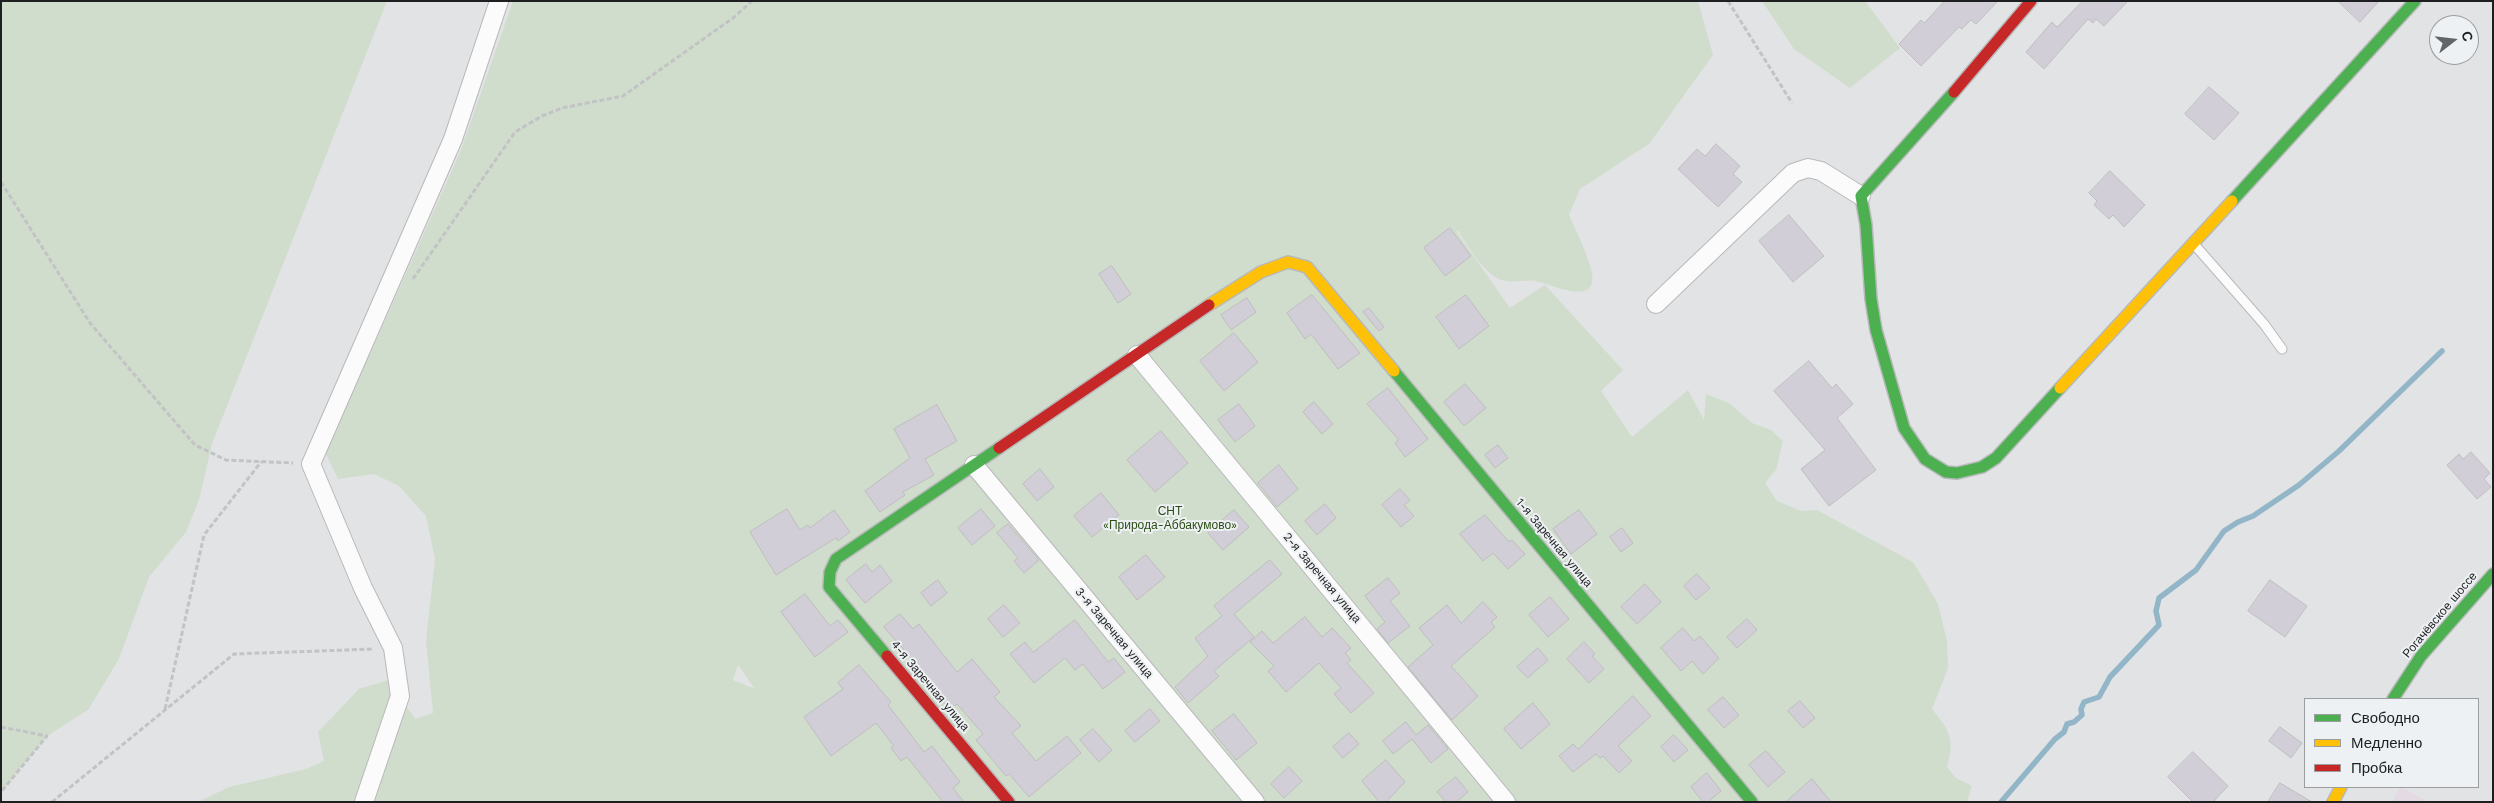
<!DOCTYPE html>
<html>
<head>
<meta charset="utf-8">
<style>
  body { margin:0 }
  #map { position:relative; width:2494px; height:803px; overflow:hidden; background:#e2e3e5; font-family:"Work Sans",sans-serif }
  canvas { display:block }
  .frame { position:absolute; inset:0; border:2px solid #1e1f20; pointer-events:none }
  .legend { position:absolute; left:2304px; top:698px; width:175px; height:90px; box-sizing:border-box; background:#eef1f3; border:1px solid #9b9d9f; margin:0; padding:6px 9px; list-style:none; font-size:15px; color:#1e1f20 }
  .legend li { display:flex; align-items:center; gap:10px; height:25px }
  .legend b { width:25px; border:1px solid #9b9d9f }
  .north { position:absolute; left:2429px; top:15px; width:50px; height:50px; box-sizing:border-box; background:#eef1f3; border:1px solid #9b9d9f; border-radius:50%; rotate:74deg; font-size:14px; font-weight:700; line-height:20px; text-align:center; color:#1e1f20 }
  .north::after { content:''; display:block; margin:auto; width:18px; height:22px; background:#636465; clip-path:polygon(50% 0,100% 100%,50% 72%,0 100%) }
</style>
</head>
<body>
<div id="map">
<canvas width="2494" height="803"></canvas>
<div class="frame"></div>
<ul class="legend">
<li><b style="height:6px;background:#4caf50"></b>Свободно</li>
<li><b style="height:6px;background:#ffc107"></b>Медленно</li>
<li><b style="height:6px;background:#c62828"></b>Пробка</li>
</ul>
<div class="north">С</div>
</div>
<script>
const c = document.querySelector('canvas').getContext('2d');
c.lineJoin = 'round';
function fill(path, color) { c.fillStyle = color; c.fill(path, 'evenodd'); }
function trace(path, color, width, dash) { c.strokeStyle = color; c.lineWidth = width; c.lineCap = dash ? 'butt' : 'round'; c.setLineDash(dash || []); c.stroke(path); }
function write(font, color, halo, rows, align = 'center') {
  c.font = font + ' "Work Sans",sans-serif'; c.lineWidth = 4; c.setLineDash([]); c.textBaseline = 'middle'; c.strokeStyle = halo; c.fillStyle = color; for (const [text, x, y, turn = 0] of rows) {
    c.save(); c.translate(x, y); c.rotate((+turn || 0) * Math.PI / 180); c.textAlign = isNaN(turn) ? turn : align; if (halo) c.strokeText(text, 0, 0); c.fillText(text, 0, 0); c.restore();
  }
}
fill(new Path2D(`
  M2400 787H2402L2428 802H2392Z`), '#e4dae4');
fill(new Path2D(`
  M1 1H387L212 444 199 500 186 532 149 577 119 659 88 710 47 736 1 792Z
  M513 1H1698L1713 55 1649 144 1580 189 1569 215C1575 229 1596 270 1592 283 1586 303 1546 282 1535 281 1523 279 1509 285 1497 278 1480 268 1469 247 1458 231H1456L1510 308 1545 285 1623 370 1601 391 1632 437 1688 390 1704 420 1706 394 1729 403 1752 423 1771 430 1783 441 1776 470 1765 483 1777 501 1801 511 1817 510 1913 562 1927 585 1938 604 1947 641 1948 668 1932 709C1950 731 1955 739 1947 767L1956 778 1972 786 1967 802H198L229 787 306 769 324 761 318 732 359 689 388 680 415 719 433 713 426 641 435 559 426 516 399 486 374 474 338 479 323 448 370 354 461 150ZM738 665 755 689 733 680Z
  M1762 1H1865L1900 48 1850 88 1794 49Z`), '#d1ddcc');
trace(new Path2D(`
  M2001 802 2055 739 2064 732 2067 724 2074 722 2082 715 2081 709 2084 702 2099 697 2110 677 2159 625 2156 611 2159 598 2196 570 2224 531 2238 522 2253 516 2299 485 2339 451 2442 351`), '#92b6c8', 5.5);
const building = new Path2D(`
  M1945 1H1998L1976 24 1971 20 1962 29 1959 27 1921 66 1899 44 1921 20 1924 23Z
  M2083 1H2128L2104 26 2096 19 2093 23 2088 19 2044 69 2026 52 2052 22 2057 27Z
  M2338 1H2379L2360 22Z
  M2209 87 2239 113 2214 140 2185 114Z
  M1716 144 1740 166 1733 174 1742 182 1718 207 1678 169 1697 149 1705 156Z
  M2110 171 2145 205 2124 227 2113 215 2109 219 2094 205 2097 201 2089 193Z
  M1789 215 1824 256 1793 282 1759 241Z
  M1450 228 1471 256 1445 276 1424 248Z
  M1112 266 1131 294 1118 303 1099 274Z
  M1312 295 1360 353 1338 369 1311 334 1305 339 1287 313Z
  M1466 295 1489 326 1459 349 1436 317Z
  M1247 298 1256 312 1231 330 1221 315Z
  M1369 308 1384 327 1379 331 1363 312Z
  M1234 333 1258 362 1224 391 1200 361Z
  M1809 361 1832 388 1836 384 1853 404 1837 418 1876 470 1829 506 1801 469 1825 450 1774 391Z
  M1465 384 1486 408 1464 426 1444 402Z
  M1388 388 1428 439 1405 457 1395 443 1399 440 1367 404Z
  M1314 402 1333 424 1322 434 1303 412Z
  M1239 404 1255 426 1235 442 1218 420Z
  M937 405 957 441 925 459 934 475 903 492 905 495 880 512 865 491 910 458 894 429Z
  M1161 431 1188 463 1155 492 1127 460Z
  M1498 445 1508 458 1495 468 1485 455Z
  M2471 452 2490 473 2484 479 2491 487 2477 499 2447 465 2459 454 2463 459Z
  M1279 465 1298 489 1277 507 1258 483Z
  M1040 469 1054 487 1037 501 1023 484Z
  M1400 489 1410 500 1404 505 1414 516 1401 527 1382 505Z
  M1101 493 1119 515 1092 537 1074 516Z
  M1325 504 1336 518 1317 535 1305 521Z
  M787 509 800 530 808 525 810 528 834 510 850 532 838 541 836 538 776 575 750 532Z
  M981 509 995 526 972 545 958 528Z
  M1234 510 1249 527 1223 550 1208 533Z
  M1579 510 1597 534 1571 554 1553 529Z
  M1485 515 1509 542 1512 540 1525 554 1508 569 1493 553 1483 561 1460 534Z
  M1008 524 1039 560 1024 573 1014 561 1018 558 997 533Z
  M1622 528 1633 543 1621 552 1610 537Z
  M1146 555 1165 577 1137 600 1119 577Z
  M1270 560 1282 574 1234 614 1254 637 1214 671 1219 676 1188 703 1175 687 1208 656 1195 638 1222 616 1214 606Z
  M866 564 872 572 880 565 892 581 865 603 846 580Z
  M1697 574 1710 588 1696 600 1684 586Z
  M1388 578 1400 593 1390 601 1410 626 1388 643 1377 629 1385 622 1365 596Z
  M938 580 947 593 931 606 921 593Z
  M2270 580 2307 606 2285 637 2248 611Z
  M1645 584 1661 602 1637 624 1621 607Z
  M805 594 830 626 838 620 848 632 815 657 781 612Z
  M1550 597 1569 619 1548 637 1529 615Z
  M1483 602 1497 617 1491 622 1495 627 1451 666 1478 696 1452 720 1408 667 1433 645 1419 628 1447 605 1461 623Z
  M1004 605 1020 623 1003 637 988 619Z
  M900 614 913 629 919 624 957 672 972 659 1000 692 994 697 1021 726 1012 733 1036 761 1067 736 1081 753 1029 797 1009 774 1006 776 976 740 983 734 957 704 950 710 916 668 918 666 884 627Z
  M1305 617 1322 637 1332 628 1351 648 1345 653 1351 660 1347 663 1374 693 1351 713 1334 694 1341 688 1319 663 1286 692 1268 671 1274 666 1250 642 1262 631 1273 643Z
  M1747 619 1757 630 1737 648 1727 637Z
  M1075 620 1108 662 1114 658 1125 672 1103 689 1083 664 1075 670 1065 658 1034 683 1010 654 1025 642 1033 652Z
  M1683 628 1694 641 1700 636 1719 658 1703 674 1692 661 1681 671 1661 648Z
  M1584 642 1595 654 1592 656 1604 669 1589 683 1567 659Z
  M1538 648 1548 660 1528 678 1517 667Z
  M859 665 891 702 888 705 924 752 932 746 960 782 953 788 964 802H943L907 757 901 761 891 748 894 746 876 723 831 756 804 717 843 689 838 683Z
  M1633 696 1651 716 1618 746 1632 761 1619 773 1603 756 1600 758 1596 754 1573 772 1559 756 1573 744 1578 749Z
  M1723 697 1739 715 1724 728 1708 710Z
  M1800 701 1815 718 1803 728 1788 711Z
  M1533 703 1550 724 1521 749 1504 729Z
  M1150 709 1160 721 1135 742 1125 731Z
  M1234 714 1257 743 1236 760 1212 731Z
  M1406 722 1416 735 1428 725 1448 749 1431 763 1412 739 1393 754 1383 741Z
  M2280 727 2302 743 2291 758 2269 741Z
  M1093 729 1112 750 1099 762 1080 740Z
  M1349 733 1359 744 1343 758 1333 747Z
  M1674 735 1688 750 1674 762 1661 747Z
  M1766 751 1785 772 1768 787 1749 765Z
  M2193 752 2228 786 2213 802H2193L2168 777Z
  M1386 760 1405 782 1386 802H1379L1362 781Z
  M1289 767 1302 781 1284 798 1271 784Z
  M1707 773 1721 791 1708 802H1703L1691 787Z
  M1456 777 1468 792 1456 802H1446L1437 792Z
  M1812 779 1831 802H1786Z
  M2280 783 2312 802H2268Z`);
fill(building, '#d1ced8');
trace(building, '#bebebf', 1);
const lane = new Path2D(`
  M2193 243 2264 324 2282 349`);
const street = new Path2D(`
  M1656 304 1793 173 1808 168 1821 171 1861 196
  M1137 355 1506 802
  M974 465 1255 802
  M364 802 400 696 393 648 363 588 311 464 453 139 499 1`);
const fast = new Path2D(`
  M1954 92 1861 196 1866 225 1871 299 1876 330 1904 428 1925 459 1946 472 1957 473 1982 467 1996 458 2060 388
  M2232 201 2415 1
  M1394 371 1752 802
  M887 656 829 587 830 572 836 559 999 448
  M2393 699 2421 656 2493 574`);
const slow = new Path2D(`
  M1209 305 1261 272 1288 262 1307 267 1394 371
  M2060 388 2232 201
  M2333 802 2341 787`);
const jam = new Path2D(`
  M1954 92 2031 1
  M999 448 1209 305
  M887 656 1009 802`);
trace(lane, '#b8b9ba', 11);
trace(street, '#b8b9ba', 20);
trace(fast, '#b8b9ba', 14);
trace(slow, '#b8b9ba', 14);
trace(jam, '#b8b9ba', 14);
trace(new Path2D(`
  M1728 1 1792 103
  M1 182 90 323 195 445 226 460 293 463
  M413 279 515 132 542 116 562 108 623 96 733 18 752 1
  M165 709 204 535 261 462
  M1 727 47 736 1 792
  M52 802 234 654 374 649`), '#c2c3c4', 3, [5, 2.5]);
trace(lane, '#fbfbfb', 9);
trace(street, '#fbfbfb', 18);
trace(fast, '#4caf50', 11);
trace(slow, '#ffc107', 11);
trace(jam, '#c62828', 11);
write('12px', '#2a4e13', '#eef1f3', [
  ["СНТ",1170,511],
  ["«Природа-Аббакумово»",1170,525]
]);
write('12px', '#1e1f20', '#eef1f3', [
  ["1-я Заречная улица",1554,543,50],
  ["2-я Заречная улица",1322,578,50],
  ["Рогачёвское шоссе",2440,615,-50],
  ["3-я Заречная улица",1114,633,50],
  ["4-я Заречная улица",930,686,50]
]);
</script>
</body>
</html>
